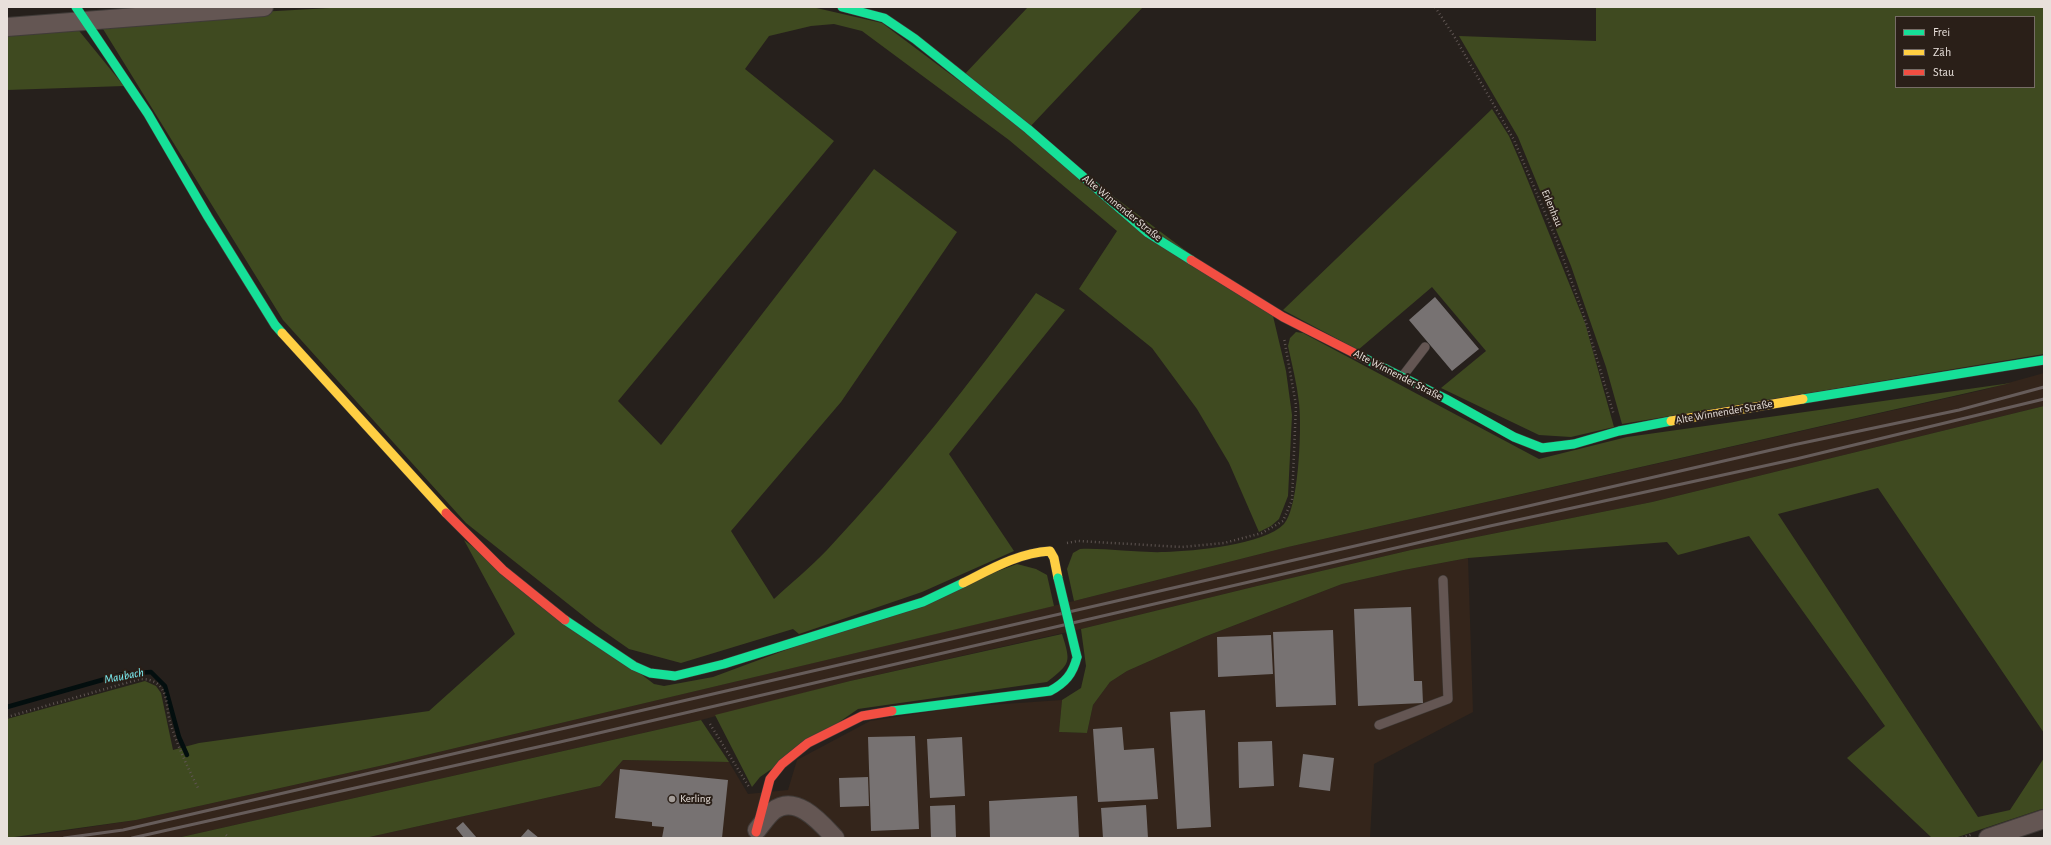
<!DOCTYPE html>
<html>
<head>
<meta charset="utf-8">
<style>
  body { margin:0 }
  #map { position:relative; width:2051px; height:845px; overflow:hidden; background:#26201c; font-family:"Alegreya Sans",sans-serif }
  canvas { display:block }
  .frame { position:absolute; inset:0; border:8px solid #e8e0db; pointer-events:none }
  .legend { position:absolute; left:1895px; top:16px; width:140px; height:72px; box-sizing:border-box; background:#2a1f18; border:1px solid #766c66; margin:0; padding:5px 7px; list-style:none; font-size:12px; color:#e8e0db }
  .legend li { display:flex; align-items:center; gap:8px; height:20px }
  .legend b { width:20px; border:1px solid #766c66 }
</style>
</head>
<body>
<div id="map">
<canvas width="2051" height="845"></canvas>
<div class="frame"></div>
<ul class="legend">
<li><b style="height:5px;background:#16e098"></b>Frei</li>
<li><b style="height:5px;background:#ffcf43"></b>Zäh</li>
<li><b style="height:5px;background:#f24e42"></b>Stau</li>
</ul>
</div>
<script>
const c = document.querySelector('canvas').getContext('2d');
c.lineJoin = 'round';
function fill(path, color) { c.fillStyle = color; c.fill(path, 'evenodd'); }
function trace(path, color, width, dash) { c.strokeStyle = color; c.lineWidth = width; c.lineCap = dash ? 'butt' : 'round'; c.setLineDash(dash || []); c.stroke(path); }
function write(font, color, halo, rows, align = 'center') {
  c.font = font + ' "Alegreya Sans",sans-serif'; c.lineWidth = 4; c.setLineDash([]); c.textBaseline = 'middle'; c.strokeStyle = halo; c.fillStyle = color; for (const [text, x, y, turn = 0] of rows) {
    c.save(); c.translate(x, y); c.rotate((+turn || 0) * Math.PI / 180); c.textAlign = isNaN(turn) ? turn : align; if (halo) c.strokeText(text, 0, 0); c.fillText(text, 0, 0); c.restore();
  }
}
fill(new Path2D(`
  M2044 373V406L1652 502 1411 550 1257 586 1081 629 850 681 701 720 177 838H16L136 820 384 765 1074 601 1288 547 1983 390Z
  M1468 558 1473 712 1374 764 1370 838H365L600 786 623 760 729 762 748 794 788 790 797 760 870 721 961 707 1062 700 1059 732 1087 733 1093 705 1110 682 1127 671 1204 637 1342 584 1404 570Z`), '#34251b');
fill(new Path2D(`
  M348 7H812L882 23 1273 316 1286 371 1292 415 1288 496 1279 519 1271 526 1259 532 1229 463 1197 409 1152 348 1079 289 1117 231 1009 140 862 31 834 24 811 26 769 36 745 69 834 141 618 401 661 445 874 169 957 232 841 402 731 531 774 599C791 583 811 567 827 550 903 469 971 382 1036 293L1065 310 949 454 1014 551 922 592 799 634 793 629 681 663 629 649 596 626 466 523 283 320 103 29 107 24 151 18Z
  M1028 7H1143L1028 129 963 76Z
  M1596 7H2044V354L1622 424 1606 367 1571 266 1518 137 1459 36 1596 41ZM1896 17H2034V87H1896Z
  M76 27 124 86 7 90V31Z
  M1492 109 1509 136 1522 166 1585 323 1614 427 1571 437 1539 435 1441 388 1486 351 1432 287 1358 350 1283 310Z
  M1296 332 1303 333 1539 459 1627 437 2011 383 1288 547 1074 601 1067 569 1073 553 1080 549C1108 548 1137 553 1165 552 1194 551 1264 545 1284 524 1299 508 1302 426 1299 403 1297 384 1292 365 1288 346L1290 338Z
  M2044 406V733L1878 488 1778 514 1978 817 2010 810 2044 758V809H2042L1955 838H1932L1847 758 1885 726 1749 536 1678 555 1667 542 1468 558 1404 570 1342 584 1204 637 1127 671 1110 682 1093 705 1087 733 1059 732 1062 700 1081 688 1086 666 1081 629 1257 586 1411 550 1652 502Z
  M464 540 654 684 664 686 713 677 1017 564 1036 569 1047 575 1054 606 384 765 136 820 7 838V719L145 681 156 686 161 693 173 750 199 743 429 711 515 634Z
  M1062 634C1071 663 1071 663 1047 682L858 709 760 777 752 787 715 715 850 681Z
  M701 720 729 762 623 760 600 786 365 838H177Z`), '#3f4a20');
trace(new Path2D(`
  M7 707 123 674 151 672 165 686 179 737 187 755`), '#030e0e', 4.5);
fill(new Path2D(`
  M1435 297 1479 349 1452 371 1409 320Z
  M1411 607 1414 681H1422L1423 703 1358 706 1354 609Z
  M1333 630 1336 705 1276 707 1273 632Z
  M1271 635 1273 674 1218 677 1217 637Z
  M1205 710 1211 827 1177 829 1170 712Z
  M1122 727 1124 750 1154 748 1158 799 1098 802 1093 729Z
  M915 736 919 829 871 831 868 737Z
  M962 737 965 796 930 798 927 739Z
  M1272 741 1274 786 1239 788 1238 742Z
  M1303 754 1334 758 1330 791 1299 787Z
  M620 769 728 780 722 838H662L664 827 652 826V822L615 818Z
  M868 777 869 806 840 807 839 778Z
  M1077 796 1079 838H990L989 801Z
  M955 805 956 838H931L930 806Z
  M1146 805 1148 838H1103L1101 808Z
  M463 822 477 838H464L456 828Z
  M528 829 539 838H520Z`), '#777272');
const lane = new Path2D(`
  M1402 377 1425 347
  M1379 725 1448 699 1443 580`);
const street = new Path2D(`
  M7 27 264 7
  M757 830C762 824 767 816 773 811 796 793 821 823 835 838
  M1988 838 2044 819`);
const fast = new Path2D(`
  M76 7 148 114 208 217 275 325 282 333
  M842 7 884 18 915 39 1028 129 1148 233 1191 260
  M1360 356 1446 399 1514 437 1542 448 1574 444 1619 431 1671 421
  M1803 399 2044 360
  M565 620 634 666 650 673 675 676 724 664 923 602 963 583
  M892 711 1050 691C1065 683 1073 674 1077 657`);
const slow = new Path2D(`
  M282 333 446 513
  M1671 421 1803 399
  M963 583C991 569 1018 553 1050 551L1054 558 1058 578`);
const jam = new Path2D(`
  M1191 260 1283 317 1360 356
  M446 513 503 570 565 620
  M756 832 770 779 782 764 808 743 862 716 892 711`);
trace(lane, '#403b38', 10);
trace(street, '#403b38', 20);
trace(fast, '#403b38', 10);
trace(slow, '#403b38', 10);
trace(jam, '#403b38', 10);
trace(new Path2D(`
  M1435 7 1454 36 1514 140 1557 241 1583 313 1614 415
  M1067 543 1078 541 1182 547 1224 543 1262 533 1283 521 1292 500 1296 405 1284 338
  M7 717 140 679C149 679 157 681 162 689 168 698 167 712 170 722 177 745 187 766 198 788
  M710 724 749 787
  M226 835 229 838
  M1962 838 1973 834`), '#5f5552', 2.5, [1, 3]);
trace(lane, '#645653', 9);
trace(street, '#645653', 18);
trace(fast, '#16e098', 9);
trace(slow, '#ffcf43', 9);
trace(jam, '#f24e42', 9);
trace(new Path2D(`
  M64 838 123 830 1793 445 1959 410 2044 387
  M132 838 560 742 1490 526 1796 459 2044 399`), '#665c5a', 3);
const fastBridge = new Path2D(`
  M1058 578 1077 657`);
trace(fastBridge, '#403b38', 10, []);
trace(fastBridge, '#16e098', 9);
for (const [x, y, r, color] of [
  [672,799,4,"#a49d98"]
]) { const dot = new Path2D(); dot.arc(x, y, r, 0, 2 * Math.PI); c.fillStyle = color; c.fill(dot); trace(dot, '#2a1f18', 1.5); }
write('11px', '#e8e0db', '#2a1f18', [
  ["Alte Winnender Straße",1122,208,39],
  ["Erlenhau",1552,208,67],
  ["Alte Winnender Straße",1398,375,27],
  ["Alte Winnender Straße",1724,412,-10]
]);
write('11px', '#e8e0db', '#2a1f18', [
  ["Kerling",680,799]
], 'left');
write('italic 12px', '#7ff8fd', '#2a1f18', [
  ["Maubach",124,676,-11]
]);
</script>
</body>
</html>
